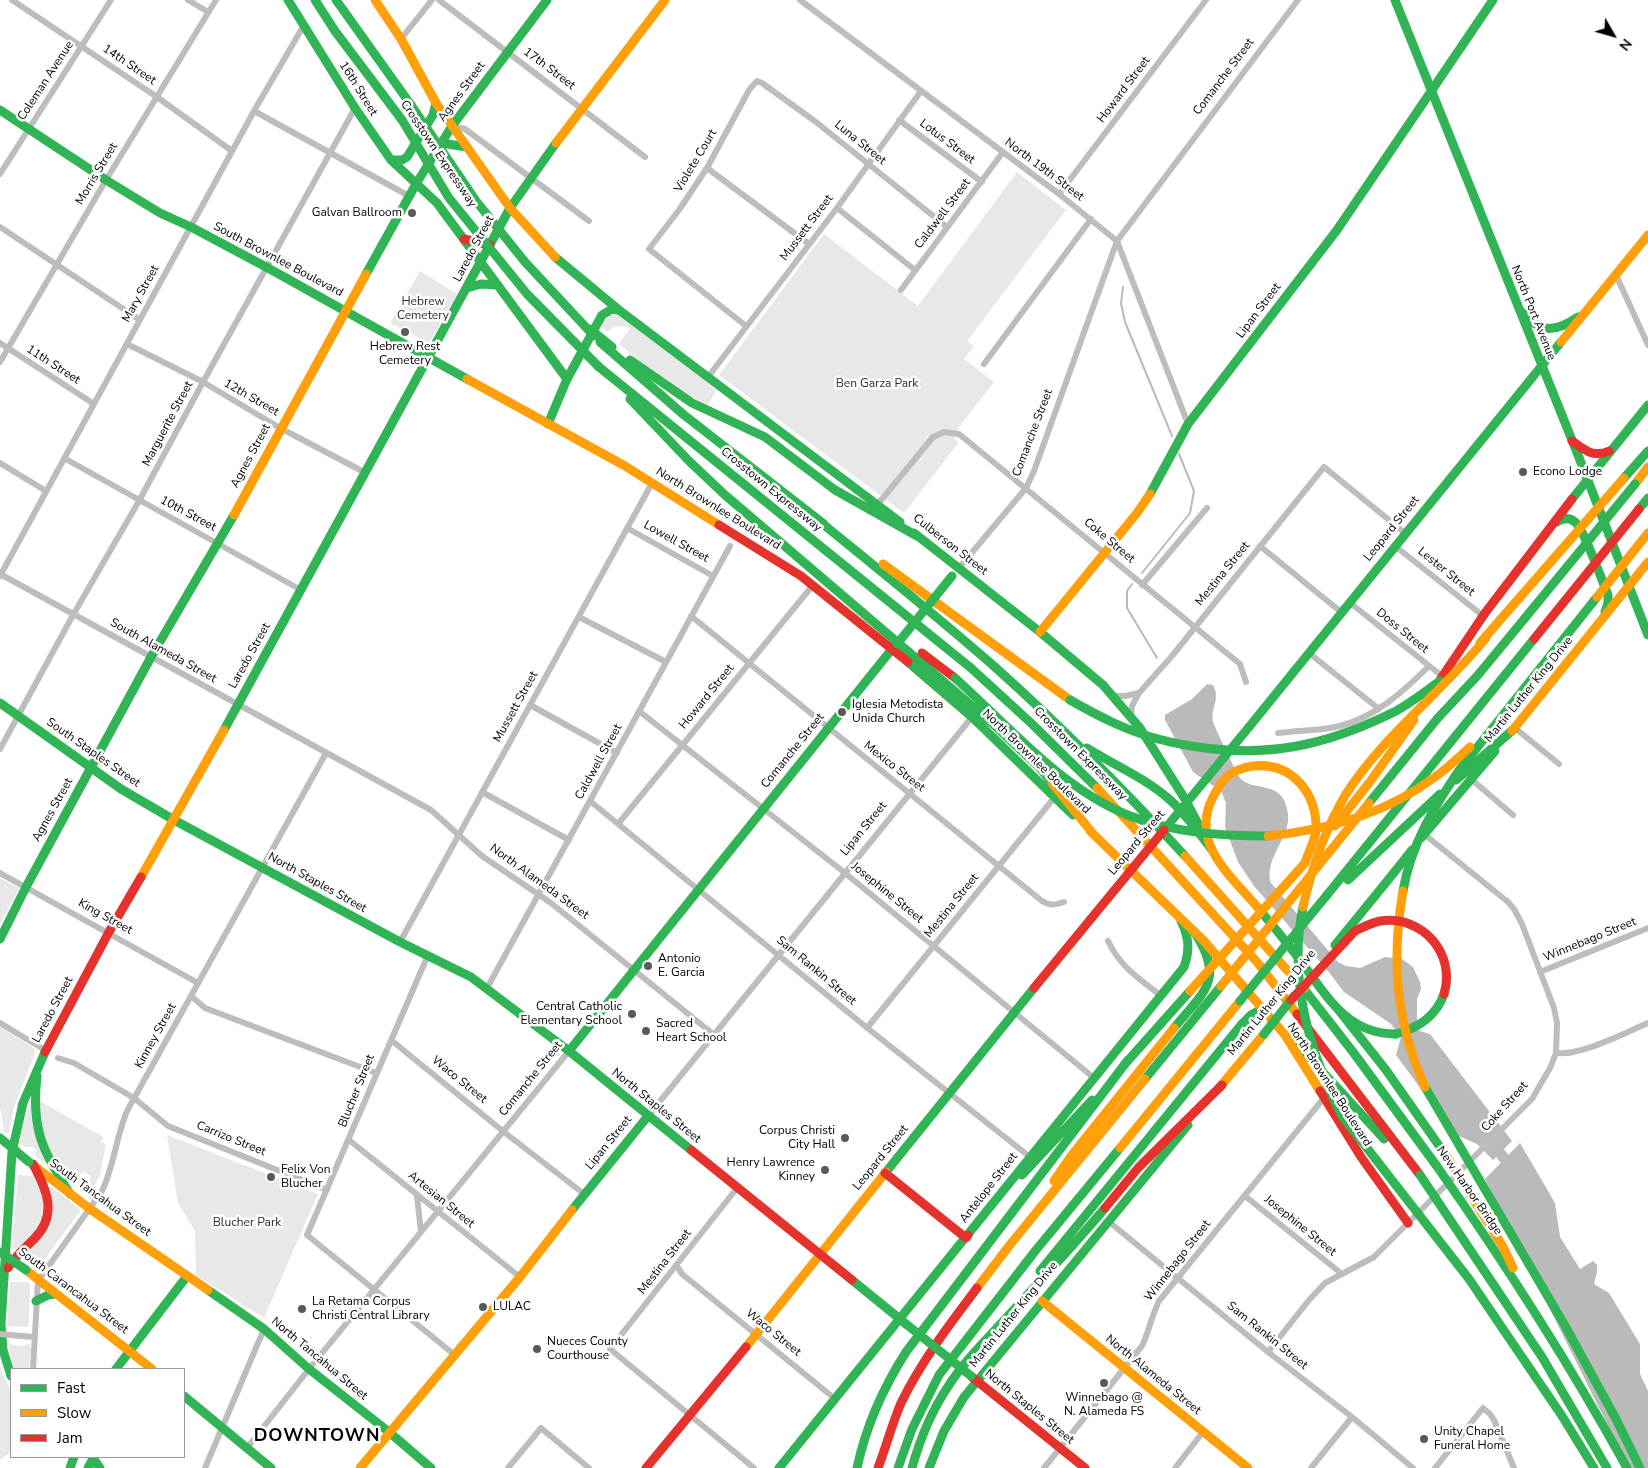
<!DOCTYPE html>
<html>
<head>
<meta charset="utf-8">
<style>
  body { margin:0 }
  #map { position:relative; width:1648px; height:1468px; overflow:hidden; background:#fff; font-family:"Nunito Sans",sans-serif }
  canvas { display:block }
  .legend { position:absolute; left:10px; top:1368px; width:175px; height:90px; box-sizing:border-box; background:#fff; border:1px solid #999; margin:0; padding:6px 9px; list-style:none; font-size:15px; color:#000 }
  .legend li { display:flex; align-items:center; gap:10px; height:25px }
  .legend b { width:25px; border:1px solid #999 }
  .north { position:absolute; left:1588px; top:10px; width:50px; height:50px; -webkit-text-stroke:4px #fff; paint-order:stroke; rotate:128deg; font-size:14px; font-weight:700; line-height:20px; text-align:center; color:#000 }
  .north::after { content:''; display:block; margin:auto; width:18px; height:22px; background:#000; clip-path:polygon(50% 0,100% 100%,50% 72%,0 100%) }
</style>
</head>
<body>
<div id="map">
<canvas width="1648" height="1468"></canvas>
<ul class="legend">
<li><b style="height:6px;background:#30b455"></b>Fast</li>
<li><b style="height:6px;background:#ff9f0a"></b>Slow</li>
<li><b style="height:6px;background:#e5322d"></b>Jam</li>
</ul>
<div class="north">N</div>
</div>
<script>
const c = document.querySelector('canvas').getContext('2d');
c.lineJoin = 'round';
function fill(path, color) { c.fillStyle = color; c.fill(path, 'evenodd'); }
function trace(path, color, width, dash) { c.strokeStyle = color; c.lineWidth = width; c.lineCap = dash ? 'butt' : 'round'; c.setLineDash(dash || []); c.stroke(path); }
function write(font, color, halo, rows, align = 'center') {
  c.font = font + ' "Nunito Sans",sans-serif'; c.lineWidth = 5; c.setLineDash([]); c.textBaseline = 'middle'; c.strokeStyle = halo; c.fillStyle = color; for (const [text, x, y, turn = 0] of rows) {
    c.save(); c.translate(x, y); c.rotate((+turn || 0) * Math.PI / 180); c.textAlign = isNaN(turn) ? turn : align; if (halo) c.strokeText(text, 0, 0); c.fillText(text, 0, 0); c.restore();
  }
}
fill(new Path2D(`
  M1017 172 1066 210 967 341 974 346 964 359 994 382 959 427 954 439 959 442 904 513 719 375 824 234 918 306Z
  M420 271 457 294 429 343 390 323Z
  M617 313 707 381 716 391 707 406C675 388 647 367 619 344L630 328 615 326 607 332 601 326C604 318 609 315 617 313Z
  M0 878 19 888 0 925Z
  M0 1027 35 1049V1053L14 1107 9 1134 4 1131 0 1107Z
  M38 1100 103 1137 101 1142 106 1144 100 1175 89 1196 84 1193 91 1176 82 1171 75 1186C59 1172 46 1153 41 1132 39 1122 39 1110 38 1100Z
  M29 1103H32L46 1162 44 1163 35 1155 36 1150 33 1147H25L20 1143 23 1126Z
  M167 1135 318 1194 264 1318 196 1275 195 1231 178 1203Z
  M34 1174 46 1195 42 1224 17 1250 12 1246 18 1175 31 1176Z
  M50 1186 81 1210 38 1268 35 1269 33 1267 35 1263 23 1252 37 1240Z
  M10 1282H29L30 1285 29 1324 27 1327 7 1326Z
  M28 1343 31 1349 29 1369H14L8 1344 24 1346Z
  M0 1367 11 1391V1452L0 1460Z`), '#e8e8e8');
fill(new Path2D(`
  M1207 684 1213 685C1221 699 1210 709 1213 722 1215 728 1237 774 1240 778 1254 793 1284 778 1288 814 1291 838 1263 859 1271 883L1338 962 1346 966 1360 968 1385 957 1402 959 1413 967 1420 982 1421 989 1417 999V1022L1420 1031 1430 1034 1512 1141 1493 1160 1477 1144 1454 1134 1396 1055 1401 1037 1391 1024 1344 992 1328 971 1254 886 1238 862 1225 827 1226 803 1221 791 1193 772 1165 720V715L1192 699Z
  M1520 1143 1555 1203 1560 1237 1580 1269 1593 1261 1597 1265V1272L1594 1284 1609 1293 1640 1344V1374L1648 1391V1468H1629L1485 1179Z`), '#bababa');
trace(new Path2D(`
  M1123 287 1121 303 1125 322 1172 436
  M1142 573 1190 513 1194 491 1179 454
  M1132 584 1127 591V608L1157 658`), '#bababa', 2);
trace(new Path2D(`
  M1491 1141 1513 1170`), '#bababa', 11);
trace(new Path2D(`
  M12 0 157 97 232 151
  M188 0 208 12
  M439 0 645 157
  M800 0 1059 194 1117 241 1188 424
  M401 39 432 0
  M254 111 409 196
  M899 120 982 182
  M452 126 465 129 589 221
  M707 168 809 244
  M0 174 111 0
  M1059 194 1206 0
  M837 208 915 270
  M0 227 140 320
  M1616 275 1648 345
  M901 290 1003 152
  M746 326 649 249 679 210 707 168 749 90 757 81 762 83 816 122 947 227
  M0 343 94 404
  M127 344 203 382 280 428 364 472
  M0 362 106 180 216 0
  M984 364 1091 219
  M708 377 837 208 921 91
  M64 458 301 590
  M0 463 46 491
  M878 504 933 437 944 432 959 434 1240 664 1246 682
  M627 528 713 576
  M1260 546 1341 612
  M1395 546 1482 615
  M959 568 1026 488 1034 471 1117 241 1298 0
  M0 574 431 810 482 856 551 903 713 1034
  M0 576 254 111 304 25
  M1142 585 1207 508
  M1349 602 1442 676
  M691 616 1042 901C1050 906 1055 905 1064 902
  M579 617 666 662
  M1309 653 1379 709
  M1114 696H1125L1139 693
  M530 705 617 753
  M639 711 845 873 1094 1078
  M1131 716 1132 706 1139 693 1172 656 1324 467 1405 533
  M1515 728 1559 764
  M1278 733C1299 730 1320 731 1340 726 1375 717 1403 692 1428 667
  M0 749 73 615 139 501 203 382 355 108
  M1471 779 1513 815
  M482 792 569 840
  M590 801 871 1031 1030 1157
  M618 824 813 585
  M0 873 198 983
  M1108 941C1121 968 1139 978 1161 996
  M400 942 652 483
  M428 955 307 1235 456 1356
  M1540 972 1648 928
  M487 988 730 546
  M191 996 205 1008 376 1073
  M0 1023 45 1050
  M867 1028 1054 798
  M391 1040 504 1132 584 1194
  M1556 1053C1581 1056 1624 1033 1648 1023
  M58 1058 74 1063 134 1098 168 1126 327 1190
  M648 1116 972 717
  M349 1140 520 1277
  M737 1188 610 1349 754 1468
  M417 1196 421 1232
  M1245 1196 1342 1274
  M1108 1221 1268 1352 1352 1417 1413 1468
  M676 1265 682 1274 834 1398
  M21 1336 35 1337
  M1268 1352 1309 1300 1325 1283 1374 1257 1532 1099 1550 1068 1556 1053 1557 1023 1554 1008 1522 924 1514 909 1508 902 1424 834
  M33 1369 38 1281 102 1191C114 1166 116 1137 127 1111L326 753
  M247 1448 309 1369 569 1051
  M205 1468 264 1329
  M508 1468 541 1428 589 1468
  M1044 1468 1142 1346C1149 1331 1152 1315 1159 1301L1323 1099
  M1175 1468 1203 1432
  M1311 1468 1352 1417
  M1435 1468 1483 1408 1490 1414 1494 1420 1514 1468`), '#bdbdbd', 6);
trace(new Path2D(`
  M288 0 355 108 391 160 437 203 567 379
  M315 0 335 31 402 120
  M336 0 411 105
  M1395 0 1578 455 1648 635
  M0 110 106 180 160 213 191 227 268 268 467 379
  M441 143 467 147
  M391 160H402L407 157 433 115 436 103
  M555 257 619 310 900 522
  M366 274 416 184 452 126 547 0
  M467 288 481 284 498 285
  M1523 313C1541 334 1556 332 1578 317
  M600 342 684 415 824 524
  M630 360 692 403 765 437 835 490 917 536
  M599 367 971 668 1031 723 1097 788
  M630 399 689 461 725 495 993 724 1040 768 1052 783
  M548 424 567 379 602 315 612 309 619 310
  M1624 478 1648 451
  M1150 494 1188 424 1337 230 1493 0
  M1572 499 1648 405
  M1639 509 1648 498
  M818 520C878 569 938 617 996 668 1062 727 1125 791 1185 856
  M1557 522C1563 518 1569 517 1575 522 1584 529 1602 581 1608 595V603L1605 612
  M914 533 1040 632 1103 685 1140 728 1185 799 1203 833
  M908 662 972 717 1073 815
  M0 703 121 789 174 820
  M1249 727 1561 342
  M224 730 510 208 556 143
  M1087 748C1114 765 1145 778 1169 799 1186 814 1199 833 1212 850
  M1456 780 1515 728
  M1369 803 1437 719 1478 675 1525 618
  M174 820 400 942 471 977 569 1051 691 1150
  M1421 838 1495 751
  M1348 880 1440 794
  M1384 885 1412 850
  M1327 895 1534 639
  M1259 909C1270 923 1282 936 1293 951 1323 988 1342 1034 1396 1034
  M0 939 26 887 151 657 234 515
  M1304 989 1353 1052 1436 1165
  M1337 1008 1386 1070 1447 1157
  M1174 1028C1206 989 1225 980 1194 931
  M1285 1035 1309 1057 1384 1139
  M569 1051 896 644
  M1124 1065 1190 991
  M37 1076C31 1128 42 1151 70 1194
  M1145 1079 1221 986
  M886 1172 1034 988
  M1022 1175 1092 1100
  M572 1210 648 1116
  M1040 1271 1241 1025 1251 1015 1262 1009
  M852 1280 906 1324
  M208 1290 264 1329 309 1369 389 1432 431 1468
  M36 1301 48 1295 55 1294
  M116 1369 187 1276
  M11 1376 3 1350 1 1324 12 1152 23 1103 45 1052
  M184 1396 271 1468
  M92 1457 100 1468
  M70 1468 74 1457
  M88 1468 94 1457
  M779 1468 1184 967C1190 950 1189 937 1181 921
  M857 1468C866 1426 883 1388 906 1352L1128 1060
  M898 1468 912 1429 939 1375 1036 1250 1120 1148
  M912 1468C920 1439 932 1410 949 1385 965 1360 988 1338 1008 1316 1041 1280 1074 1245 1105 1208
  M929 1468 944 1431 964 1397 1188 1125`), '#30b455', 9);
trace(new Path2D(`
  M375 0 401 39 436 103 510 208 555 257
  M556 143 665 0
  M1561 342 1648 235
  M467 379 625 466 719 525
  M1635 484 1648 467
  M234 515 366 274
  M883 564 1070 700
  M1040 632 1137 513 1150 494
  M1512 731 1648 562
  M1052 783 1094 835
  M1097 788 1257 962 1297 1014
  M1335 826 1369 783 1414 720
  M1090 831 1204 941 1285 1035 1320 1091
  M1185 856 1304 989
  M141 877 224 730
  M1259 909C1243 890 1219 868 1210 845 1204 829 1205 812 1213 797 1216 792 1219 785 1223 781 1230 772 1243 767 1253 766 1292 762 1317 793 1316 830 1315 841 1308 853 1305 863
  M1219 1088 1264 1034
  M1120 1148 1240 1001
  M33 1165 90 1209 208 1290
  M1054 1181 1071 1156 1174 1028
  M26 1270 152 1369
  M977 1288 1009 1246 1145 1079
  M1042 1301 1248 1468
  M746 1347 886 1172
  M360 1468 520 1277 572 1210`), '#ff9f0a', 9);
trace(new Path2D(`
  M464 239 490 245
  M1572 441C1584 450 1594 458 1609 451
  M719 525 801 576 908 662
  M922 653 955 678
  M1436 686 1485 613 1572 499
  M1297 1014 1420 1175
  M45 1052 109 932 141 877
  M1320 1091 1361 1157 1408 1223
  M691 1150 852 1280
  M885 1173 966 1238 968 1235
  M1105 1208 1138 1168 1222 1085
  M8 1268C15 1256 24 1249 34 1239 58 1215 47 1190 33 1164
  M972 1377 1085 1468
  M646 1468 746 1347
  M878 1468C886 1447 892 1424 901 1403 921 1362 949 1325 977 1288`), '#e5322d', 9);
trace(new Path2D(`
  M0 1334 21 1336`), '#bdbdbd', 6);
trace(new Path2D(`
  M411 105 476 201 525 262 594 336
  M402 120 449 198 527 294 599 367
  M590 329 612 347
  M1525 618 1635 484
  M897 644 952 576
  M955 678C1010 727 1060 788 1130 816 1175 833 1222 836 1268 836
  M1070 700C1084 708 1099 716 1114 723 1170 749 1247 758 1307 744 1338 737 1368 725 1396 711 1411 703 1426 691 1440 681
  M1164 830 1249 727
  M1403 891C1411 844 1434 807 1460 769L1597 597
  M1303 907C1288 979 1309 1052 1342 1116L1469 1279 1562 1416 1594 1468
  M1335 945 1384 885
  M1240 1001 1327 895
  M1264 1034 1294 996
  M1396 1034C1418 1028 1436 1017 1444 994
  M1425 1087 1564 1324 1616 1419 1640 1468
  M0 1138 29 1162
  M1436 1165C1505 1263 1569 1363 1627 1468
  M1420 1175 1542 1357 1607 1468
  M0 1252 26 1270
  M906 1324 971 1376`), '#30b455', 9);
trace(new Path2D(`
  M1597 597 1648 533
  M1480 643 1624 478
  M1268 836C1328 830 1387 813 1435 777 1448 768 1459 757 1470 747
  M1403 891C1391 960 1396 1022 1425 1087
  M1303 907C1312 867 1325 829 1346 794 1384 735 1442 692 1486 638
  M1221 986 1369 803
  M1190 991 1305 863
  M1447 1157 1503 1247 1513 1268`), '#ff9f0a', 9);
trace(new Path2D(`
  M1534 639 1639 509
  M1034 988 1164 830
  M1291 1000 1355 931C1363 927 1371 923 1380 921 1423 915 1456 954 1444 994`), '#e5322d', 9);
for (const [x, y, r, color] of [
  [412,213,5,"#595959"],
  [405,332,5,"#595959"],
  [1523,472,5,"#595959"],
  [842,712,5,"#595959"],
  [648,966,5,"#595959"],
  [632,1014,5,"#595959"],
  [646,1031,5,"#595959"],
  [845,1138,5,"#595959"],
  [825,1170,5,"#595959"],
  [271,1177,5,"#595959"],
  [483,1307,5,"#595959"],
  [302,1309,5,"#595959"],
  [537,1349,5,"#595959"],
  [1104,1383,5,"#595959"],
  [1424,1439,5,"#595959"]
]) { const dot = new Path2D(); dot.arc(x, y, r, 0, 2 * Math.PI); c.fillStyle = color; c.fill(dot); trace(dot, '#fff', 2); }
write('12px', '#000', '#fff', [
  ["14th Street",129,65,34],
  ["17th Street",549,69,37],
  ["Comanche Street",1224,77,-53],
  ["Coleman Avenue",46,81,-57],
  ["16th Street",358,89,58],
  ["Howard Street",1124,90,-53],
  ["Agnes Street",462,92,-54],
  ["Lotus Street",947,142,37],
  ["Luna Street",860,143,39],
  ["Crosstown Expressway",438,154,56],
  ["Violete Court",696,161,-59],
  ["North 19th Street",1044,170,37],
  ["Morris Street",97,174,-59],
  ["Caldwell Street",943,214,-53],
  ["Mussett Street",807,228,-53],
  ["Laredo Street",474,249,-62],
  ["South Brownlee Boulevard",278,260,28],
  ["Mary Street",141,294,-61],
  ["Lipan Street",1259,311,-53],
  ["North Port Avenue",1533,313,68],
  ["11th Street",53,365,33],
  ["12th Street",251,398,30],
  ["Marguerite Street",168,424,-62],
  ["Comanche Street",1033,433,-69],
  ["Agnes Street",251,456,-62],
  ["Crosstown Expressway",771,490,39],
  ["North Brownlee Boulevard",718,509,32],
  ["10th Street",188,514,28],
  ["Leopard Street",1392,529,-51],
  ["Coke Street",1109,541,40],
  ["Lowell Street",676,542,29],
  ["Culberson Street",950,545,38],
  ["Lester Street",1446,572,39],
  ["Mestina Street",1223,574,-51],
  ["Doss Street",1402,631,39],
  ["South Alameda Street",163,651,29],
  ["Laredo Street",250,656,-61],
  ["Martin Luther King Drive",1529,690,-51],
  ["Howard Street",707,697,-51],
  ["Mussett Street",516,707,-61],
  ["Comanche Street",793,751,-51],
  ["South Staples Street",93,753,35],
  ["Crosstown Expressway",1080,754,45],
  ["Caldwell Street",599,762,-61],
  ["North Brownlee Boulevard",1036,762,44],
  ["Mexico Street",894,767,38],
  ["Agnes Street",53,810,-61],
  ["Lipan Street",864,829,-51],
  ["Leopard Street",1137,843,-50],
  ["North Alameda Street",539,882,36],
  ["North Staples Street",317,883,29],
  ["Josephine Street",887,893,39],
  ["Mestina Street",952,906,-51],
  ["King Street",105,917,29],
  ["Winnebago Street",1590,940,-22],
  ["Sam Rankin Street",816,971,40],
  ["Martin Luther King Drive",1272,1003,-51],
  ["Laredo Street",53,1010,-62],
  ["Kinney Street",156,1036,-61],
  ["Comanche Street",531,1079,-51],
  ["Waco Street",459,1080,39],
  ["North Brownlee Boulevard",1329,1085,57],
  ["Blucher Street",357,1091,-68],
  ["North Staples Street",656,1106,39],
  ["Coke Street",1505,1107,-48],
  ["Carrizo Street",231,1139,22],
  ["Lipan Street",609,1143,-51],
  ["Leopard Street",881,1158,-51],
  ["Antelope Street",989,1188,-52],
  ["New Harbor Bridge",1469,1191,55],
  ["South Tancahua Street",100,1198,36],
  ["Artesian Street",441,1200,39],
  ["Josephine Street",1300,1226,39],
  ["Winnebago Street",1178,1261,-52],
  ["Mestina Street",665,1262,-52],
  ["South Carancahua Street",73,1291,37],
  ["Martin Luther King Drive",1014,1315,-51],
  ["Waco Street",773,1333,39],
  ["Sam Rankin Street",1267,1336,39],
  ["North Tancahua Street",319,1359,40],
  ["North Alameda Street",1153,1375,39],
  ["North Staples Street",1029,1407,39]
]);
write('12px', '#000', '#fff', [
  ["Galvan Ballroom",402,213,"right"],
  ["Hebrew Rest",405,347,"center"],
  ["Cemetery",405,361,"center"],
  ["Econo Lodge",1533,472],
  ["Iglesia Metodista",852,705],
  ["Unida Church",852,719],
  ["Antonio",658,959],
  ["E. Garcia",658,973],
  ["Central Catholic",622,1007,"right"],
  ["Elementary School",622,1021,"right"],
  ["Sacred",656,1024],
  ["Heart School",656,1038],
  ["Corpus Christi",835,1131,"right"],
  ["City Hall",835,1145,"right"],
  ["Henry Lawrence",815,1163,"right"],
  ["Kinney",815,1177,"right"],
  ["Felix Von",281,1170],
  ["Blucher",281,1184],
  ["La Retama Corpus",312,1302],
  ["Christi Central Library",312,1316],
  ["LULAC",493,1307],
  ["Nueces County",547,1342],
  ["Courthouse",547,1356],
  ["Winnebago @",1104,1398,"center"],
  ["N. Alameda FS",1104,1412,"center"],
  ["Unity Chapel",1434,1432],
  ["Funeral Home",1434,1446]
], 'left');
write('12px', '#2c2c2c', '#fff', [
  ["Hebrew",423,302],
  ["Cemetery",423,316],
  ["Ben Garza Park",877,384],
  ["Blucher Park",247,1223]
]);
c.letterSpacing = '1px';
write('bold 18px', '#000', '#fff', [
  ["DOWNTOWN",317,1437]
]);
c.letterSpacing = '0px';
</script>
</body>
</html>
